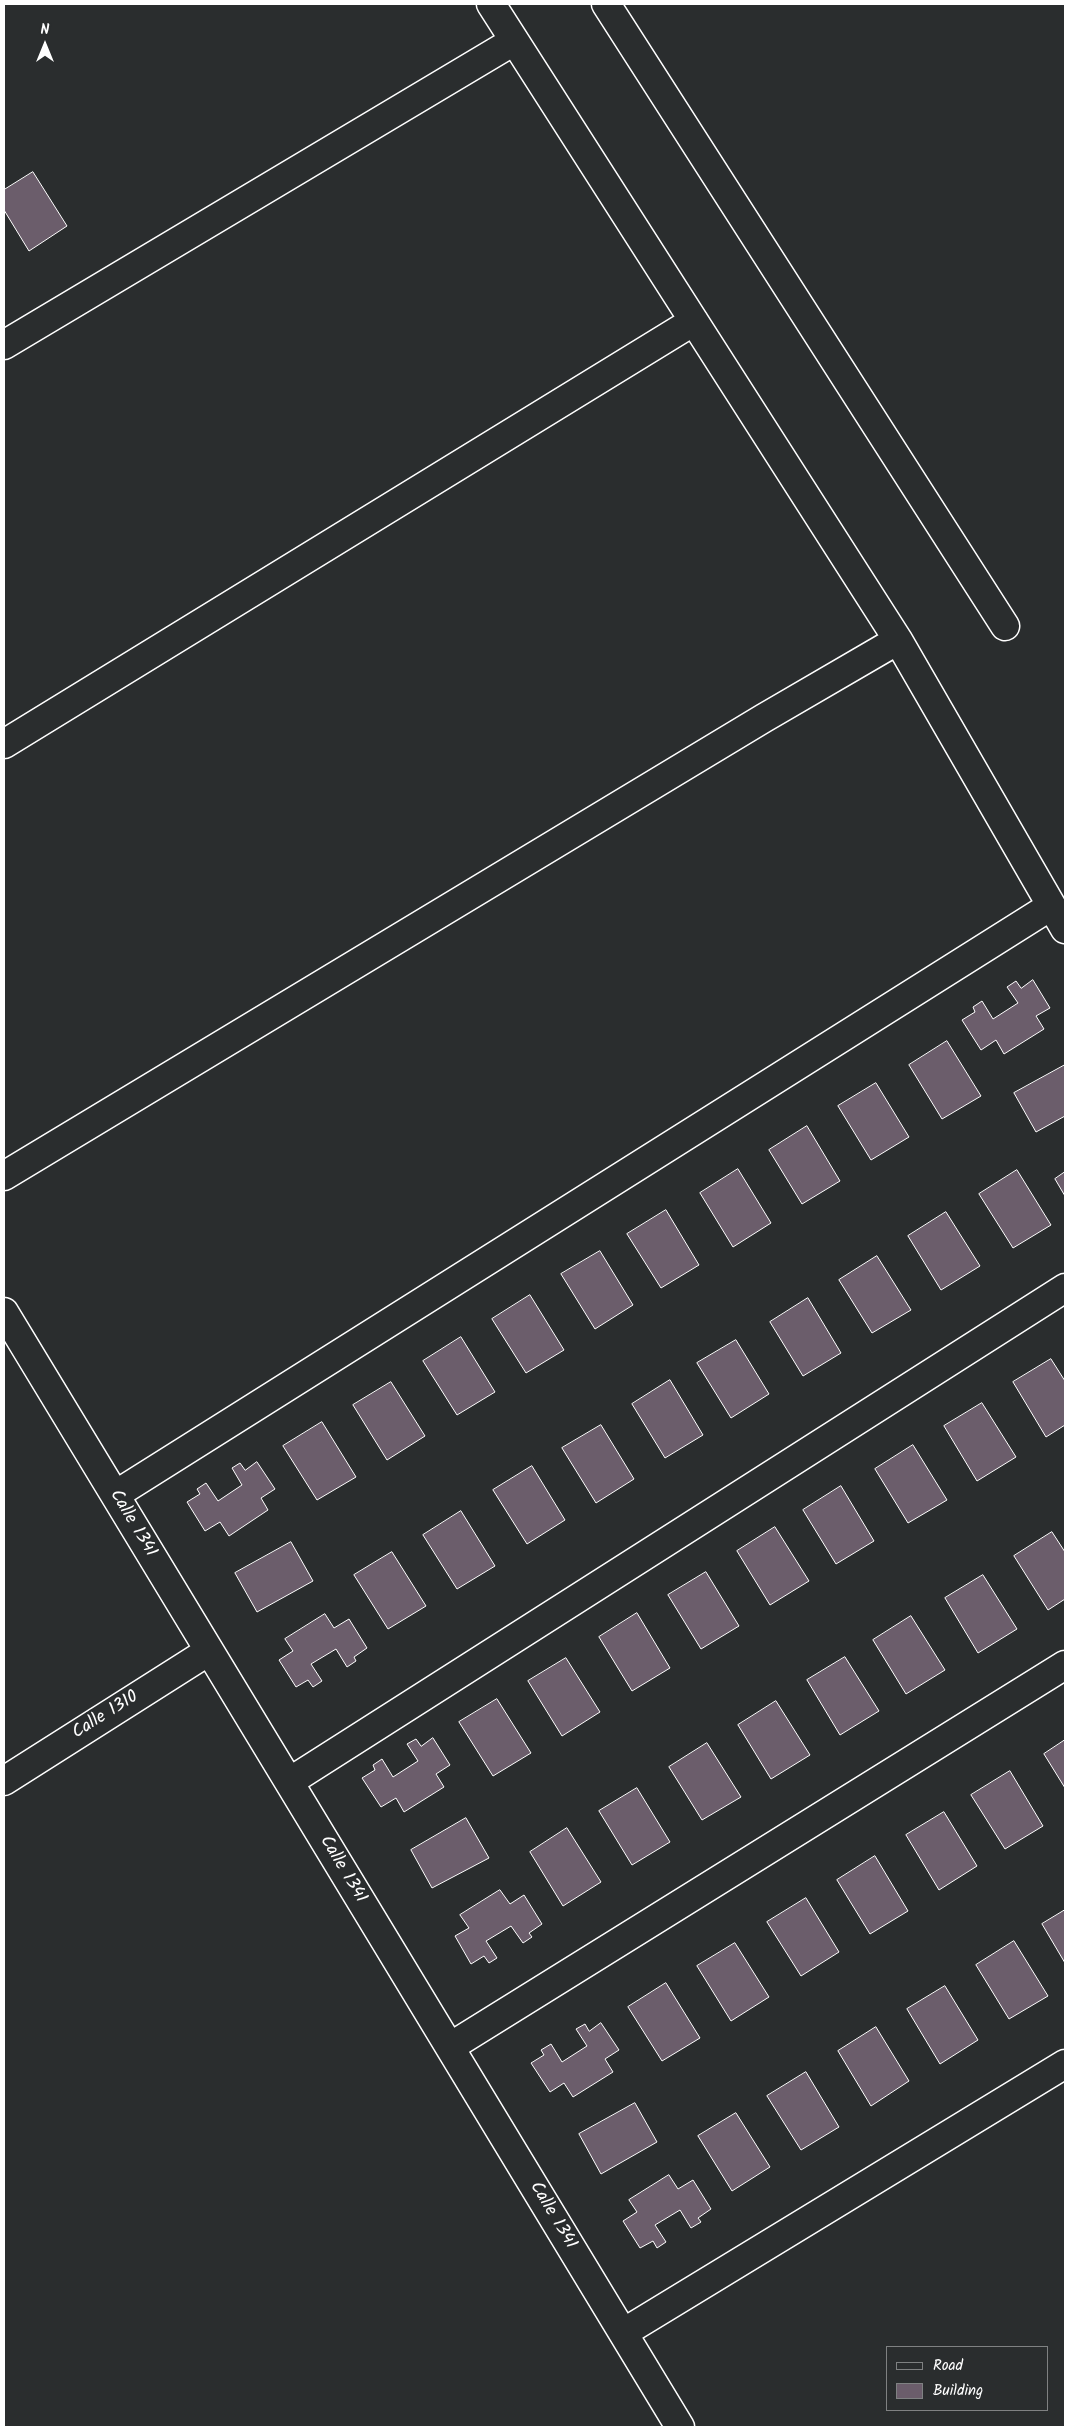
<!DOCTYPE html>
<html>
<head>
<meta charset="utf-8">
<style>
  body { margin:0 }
  #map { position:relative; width:1069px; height:2431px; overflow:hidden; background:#2a2d2e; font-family:Kalam,sans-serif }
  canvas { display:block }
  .frame { position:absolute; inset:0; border:5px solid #fff; pointer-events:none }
  .legend { position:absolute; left:886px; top:2346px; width:162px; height:65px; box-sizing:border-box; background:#2a2d2e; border:1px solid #7f8182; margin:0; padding:6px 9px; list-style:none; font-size:15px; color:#fff }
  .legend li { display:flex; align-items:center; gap:10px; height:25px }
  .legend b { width:25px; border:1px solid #7f8182 }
  .north { position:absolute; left:20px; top:20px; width:50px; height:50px; -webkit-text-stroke:4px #2a2d2e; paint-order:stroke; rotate:0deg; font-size:14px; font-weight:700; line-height:20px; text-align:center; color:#fff }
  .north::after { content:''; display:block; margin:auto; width:18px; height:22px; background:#fff; clip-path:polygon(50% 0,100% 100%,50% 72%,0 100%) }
</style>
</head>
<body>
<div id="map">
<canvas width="1069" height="2431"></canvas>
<div class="frame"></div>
<ul class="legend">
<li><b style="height:6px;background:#2a2d2e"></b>Road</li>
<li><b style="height:14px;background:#6b5d6b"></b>Building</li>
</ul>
<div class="north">N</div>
</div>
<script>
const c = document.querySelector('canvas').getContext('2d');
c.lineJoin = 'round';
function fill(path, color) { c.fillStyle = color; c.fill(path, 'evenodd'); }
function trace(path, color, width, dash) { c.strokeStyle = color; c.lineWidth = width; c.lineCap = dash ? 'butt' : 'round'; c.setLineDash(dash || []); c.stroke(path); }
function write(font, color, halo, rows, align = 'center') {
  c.font = font + ' Kalam,sans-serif'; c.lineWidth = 4.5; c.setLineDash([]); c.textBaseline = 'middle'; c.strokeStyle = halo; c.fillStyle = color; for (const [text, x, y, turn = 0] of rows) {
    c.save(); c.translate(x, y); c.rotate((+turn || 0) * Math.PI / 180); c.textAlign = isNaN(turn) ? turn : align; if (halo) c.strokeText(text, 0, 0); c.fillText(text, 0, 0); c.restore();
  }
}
const building = new Path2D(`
  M33 172 67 226 29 251 4 210V190Z
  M1033 980 1050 1008 1036 1016 1044 1029 1004 1054 996 1040 981 1050 962 1020 975 1012 973 1007 982 1001 993 1019 1018 1003 1007 987 1016 981 1021 988Z
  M947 1041 981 1096 942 1119 909 1065Z
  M1065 1065V1116L1036 1132 1014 1093Z
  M876 1083 909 1137 871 1160 838 1106Z
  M807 1126 840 1181 802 1204 769 1150Z
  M738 1169 771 1223 733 1247 700 1193Z
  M1017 1170 1051 1225 1013 1248 979 1194Z
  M1065 1172V1196L1055 1179Z
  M666 1210 699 1265 661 1288 627 1234Z
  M946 1212 980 1266 941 1290 908 1236Z
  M600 1251 633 1305 595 1329 561 1274Z
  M877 1256 911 1310 872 1333 839 1280Z
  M530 1295 564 1350 526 1373 492 1319Z
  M808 1298 841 1353 803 1376 770 1322Z
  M461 1337 495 1392 457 1415 423 1361Z
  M736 1340 769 1394 731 1418 697 1363Z
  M1051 1359 1065 1381V1425L1046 1437 1013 1382Z
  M670 1380 703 1435 665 1458 632 1404Z
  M391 1382 425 1436 387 1460 353 1405Z
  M982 1403 1016 1457 977 1481 944 1426Z
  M322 1422 356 1477 317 1500 283 1446Z
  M601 1425 634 1479 596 1503 562 1448Z
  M913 1445 947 1500 908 1523 875 1469Z
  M257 1462 275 1489 261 1498 268 1510 229 1536 220 1522 205 1531 187 1502 200 1494 197 1489 206 1483 218 1501 242 1485 232 1468 240 1463 245 1470Z
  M532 1466 565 1520 527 1544 493 1490Z
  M841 1486 874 1541 836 1564 803 1510Z
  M461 1511 495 1566 457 1589 423 1535Z
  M775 1527 809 1581 770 1605 737 1551Z
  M1052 1532 1065 1552V1599L1048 1610 1014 1556Z
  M291 1542 313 1581 257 1612 235 1573Z
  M392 1552 426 1606 388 1629 354 1575Z
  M706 1572 739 1626 701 1649 668 1595Z
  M983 1575 1017 1629 978 1653 945 1598Z
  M637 1613 670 1668 632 1691 599 1637Z
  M325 1614 334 1628 349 1619 367 1648 354 1657 356 1661 347 1667 336 1649 311 1664 322 1681 313 1687 308 1680 296 1687 279 1660 293 1651 285 1639Z
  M911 1616 945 1670 906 1694 873 1640Z
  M845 1657 879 1711 840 1735 807 1680Z
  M566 1658 600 1712 562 1736 528 1681Z
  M497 1699 531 1753 493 1776 459 1722Z
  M776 1701 810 1755 771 1779 738 1725Z
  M433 1738 450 1765 436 1774 444 1787 404 1812 396 1798 381 1807 362 1778 375 1770 373 1765 382 1759 393 1777 418 1761 407 1744 416 1739 421 1746Z
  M1065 1740V1788L1044 1754Z
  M707 1743 741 1797 702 1820 669 1767Z
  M1010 1771 1043 1826 1005 1849 971 1795Z
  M637 1788 670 1842 632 1865 599 1811Z
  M944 1812 977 1866 939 1890 906 1835Z
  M466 1818 489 1858 432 1888 411 1850Z
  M567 1828 601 1882 563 1906 530 1852Z
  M875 1856 908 1911 870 1934 837 1880Z
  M500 1890 510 1904 524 1895 542 1924 529 1933 532 1937 523 1943 511 1926 486 1941 497 1958 489 1963 484 1956 471 1964 455 1936 469 1928 460 1915Z
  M806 1898 839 1952 801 1976 767 1922Z
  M1065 1910V1963L1042 1924Z
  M1014 1941 1048 1996 1009 2019 976 1965Z
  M735 1943 769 1997 731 2021 697 1966Z
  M666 1983 700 2038 662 2061 628 2007Z
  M945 1986 978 2040 940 2064 907 2009Z
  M601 2023 619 2050 605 2059 613 2072 573 2097 564 2083 550 2092 531 2063 544 2055 541 2050 551 2044 562 2062 587 2046 576 2029 585 2024 589 2031Z
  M876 2027 909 2081 871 2106 838 2051Z
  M806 2072 839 2127 801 2150 767 2096Z
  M635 2103 657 2142 601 2174 579 2134Z
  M736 2113 770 2167 732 2191 698 2136Z
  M669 2175 678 2189 693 2180 711 2209 698 2218 701 2222 691 2228 680 2210 655 2225 666 2242 657 2248 653 2241 640 2248 623 2221 637 2212 629 2200Z`);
fill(building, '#6b5d6b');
trace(building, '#fff', 1);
const minor = new Path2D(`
  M491 4 898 640 1065 929
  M606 4 1005 626
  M4 345 514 41
  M4 744 694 321
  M4 1176 764 718 898 640
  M4 1312 680 2427
  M115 1495 1051 906
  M4 1781 209 1651
  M289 1782 1065 1288
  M450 2047 1065 1665
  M623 2333 1065 2064`);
trace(minor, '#fff', 31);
trace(minor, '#2a2d2e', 28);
write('18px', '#fff', '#2a2d2e', [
  ["Calle 1341",132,1524,59],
  ["Calle 1310",106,1716,-32],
  ["Calle 1341",342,1870,59],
  ["Calle 1341",552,2216,59]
]);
</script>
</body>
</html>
